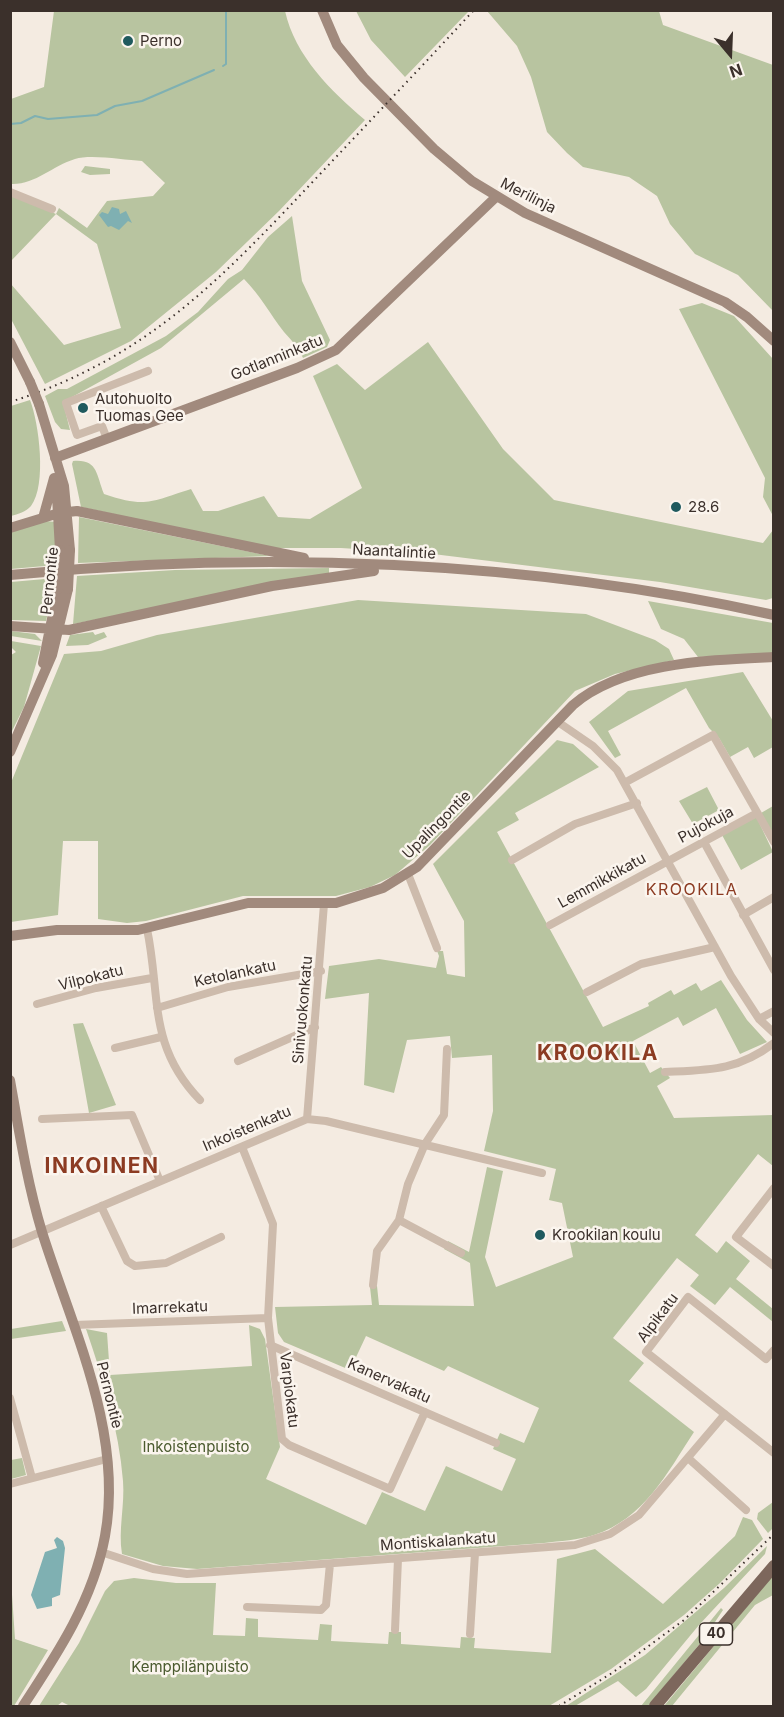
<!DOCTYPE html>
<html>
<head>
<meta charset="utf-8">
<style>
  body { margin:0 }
  #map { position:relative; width:784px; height:1717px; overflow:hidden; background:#f4ebe1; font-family:Inter,sans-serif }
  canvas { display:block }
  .frame { position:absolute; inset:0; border:12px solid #3b302b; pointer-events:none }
  .north { position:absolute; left:700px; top:24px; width:60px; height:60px; -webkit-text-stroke:4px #fbf5ee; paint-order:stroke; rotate:161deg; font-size:16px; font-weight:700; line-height:24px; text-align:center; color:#3b302b }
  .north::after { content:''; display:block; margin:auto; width:21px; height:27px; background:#3b302b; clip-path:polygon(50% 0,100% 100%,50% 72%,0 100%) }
</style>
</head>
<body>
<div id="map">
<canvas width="784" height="1717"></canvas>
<div class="frame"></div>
<div class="north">N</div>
</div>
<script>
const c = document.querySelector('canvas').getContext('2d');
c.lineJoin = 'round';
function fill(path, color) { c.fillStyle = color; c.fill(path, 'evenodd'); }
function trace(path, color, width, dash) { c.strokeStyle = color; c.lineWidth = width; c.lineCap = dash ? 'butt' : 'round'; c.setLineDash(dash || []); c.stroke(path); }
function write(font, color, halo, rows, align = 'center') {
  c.font = font + ' Inter,sans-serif'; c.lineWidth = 5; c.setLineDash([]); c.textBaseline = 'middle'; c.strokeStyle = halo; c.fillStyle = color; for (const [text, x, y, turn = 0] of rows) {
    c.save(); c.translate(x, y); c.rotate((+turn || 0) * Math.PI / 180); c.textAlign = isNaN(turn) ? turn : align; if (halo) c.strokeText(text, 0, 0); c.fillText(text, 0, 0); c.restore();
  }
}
fill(new Path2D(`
  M54 11H285C295 56 331 91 365 120L279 211 216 272 131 341 45 384 11 319 10 283 64 345 121 328 97 244 56 214 11 261V195L56 214 59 208 87 228 107 201 153 196 165 183 142 161C124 160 91 154 75 159 52 166 35 185 11 184V99L44 87Z
  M356 11H469L405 77 371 40Z
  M487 11H659L663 25 773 65V311L738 275 695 254 670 224 657 196 629 177 583 167 567 153 547 132 531 77 517 46Z
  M85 166 110 169V174L90 175 81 172Z
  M292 216 302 281 330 340 327 347 303 358C298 347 292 341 284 332 270 314 260 295 244 279L161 348 63 402 70 430 61 429 55 422 45 396 58 389H67L166 336 198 312 228 279 242 270 268 237Z
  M702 303 734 316 773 359V516L763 497 765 478 679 309Z
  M428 342 503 449 554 500 763 543 773 530V598L766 600 660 582 433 554 341 548H271L81 507 72 464 73 461C98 459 96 474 104 494 146 508 150 502 191 489L203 511H218L264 496 278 517 310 519 362 488 313 376 337 364 365 390Z
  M30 400C39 423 47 485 31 506 26 512 18 514 11 516V406Z
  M79 517 270 556 78 563Z
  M45 521 56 522V565L11 569 10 532Z
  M329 568V574L73 624 77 576 175 570Z
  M56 578 46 621 11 620V582Z
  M358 600 586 614 655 640 669 649 674 660 615 674 575 691 430 845 395 875 370 887 336 896H243L146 921 127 923 98 919V841H63L58 915 11 922 10 785 64 654 101 651 157 635Z
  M648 601 773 623V653L698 657 684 639 661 629Z
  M11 631 35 634 42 641 11 636Z
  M93 632 95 635 104 632 107 637 88 645 66 646 70 635Z
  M11 641 41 646 24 707 11 733V655L16 652 11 647Z
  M743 672 773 721V747L754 758 748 747 730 757 719 738 709 728 686 688 608 731 621 755 615 758 589 722 628 691Z
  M557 740 573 744 599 767 515 813 519 820 497 832 603 1027 649 1006 648 1003 671 990 674 995 696 983 701 991 721 980 747 1020 767 1042 740 1054 716 1008 683 1026 678 1017 633 1041 650 1073 661 1067 670 1078 657 1086 674 1118 773 1115V1166L758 1154 695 1235 717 1253 726 1241 750 1261 736 1279 773 1309V1322L730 1287 715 1305 690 1286 699 1275 677 1258 613 1338 644 1363 629 1381 694 1432C667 1473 644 1519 594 1535 578 1540 560 1541 544 1543L197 1569 163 1566 122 1554C118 1530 125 1505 123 1481 119 1429 103 1379 86 1329L107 1333 110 1375 252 1366 249 1325 260 1329 265 1339 280 1447 266 1479 366 1525 382 1492 425 1511 446 1466 502 1491 516 1459 493 1449 500 1433 524 1443 539 1408 448 1366 444 1371 366 1336 350 1370 284 1342 278 1333 275 1307 372 1305 370 1287 377 1286 379 1305 474 1306 470 1263 444 1249 448 1241 469 1252 487 1167 503 1171 485 1257 496 1287 573 1257 562 1203 549 1200 556 1169 484 1151 493 1111 492 1055 452 1058 450 1036 407 1040 394 1093 364 1085 369 993 325 999 329 966 379 959 436 968 439 956 437 951H443L447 974 465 977 464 921 433 864Z
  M707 787 719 810 693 824 679 801Z
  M773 806V836L761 813Z
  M756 816 773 852 741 870 722 835Z
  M83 1023 116 1105 89 1113 73 1024Z
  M62 1321 66 1331 11 1339V1329Z
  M22 1458 26 1475 11 1479V1460Z
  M773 1502V1528L768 1533 757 1519 758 1513Z
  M743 1517 752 1520 763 1539 720 1583 684 1615 611 1669 549 1706H70L62 1702 57 1706H39L79 1643 105 1591 114 1581 134 1578 176 1583H216L213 1635 245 1636 246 1618 258 1619V1637L318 1640 320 1624 332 1625 331 1641 388 1644 389 1632H401V1644L460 1648 461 1637 475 1638 474 1648 551 1653 557 1559 595 1549 663 1604 735 1536Z
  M767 1546 765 1554 699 1625 646 1689 636 1697 618 1681 575 1706H566L645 1655 724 1588Z
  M10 1565 15 1639 48 1650 14 1706H10Z
  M773 1575V1595L755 1605 672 1706H664Z
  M721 1608 723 1610 703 1640 648 1706H641Z`), '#b8c4a0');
fill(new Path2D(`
  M112 207 119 209 120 214 126 211 132 223 128 221 119 230 111 226 108 227 99 215 102 212 108 214Z
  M57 1537 63 1541 65 1548 60 1595 52 1598V1606L37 1609 31 1595 45 1552 57 1548 54 1540Z`), '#7fb0b2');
trace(new Path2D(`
  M223 66 226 64V10
  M10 124 21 123 35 116 48 119 97 115 115 106 142 101 214 70`), '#7fb0b2', 2);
trace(new Path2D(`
  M10 192 52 209
  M107 439 102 426 77 435 66 403 148 371
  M558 722 593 746 617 770 731 976 759 1019 774 1033
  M626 782 713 735 774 842
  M704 842 774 970
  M512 860 575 824 637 803
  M408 874 437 948
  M743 915 774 897
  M550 925 757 813
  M147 929C161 995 147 1045 200 1100
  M587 992 641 964 715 947
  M37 1004 96 988 152 978
  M157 1008 228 987 321 971
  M759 1019 774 1011
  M115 1048 161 1037
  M238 1061 315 1027
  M665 1072C709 1070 737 1071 774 1043
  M42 1119 132 1115 160 1181
  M307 1119 324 904
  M242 1147 273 1224 268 1318 282 1439 289 1445 390 1489 425 1412
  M774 1188 736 1237 774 1266
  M101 1206 127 1261 135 1266 166 1263 221 1237
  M399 1220 461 1253
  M10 1245 307 1119 326 1121 542 1173
  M373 1285 377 1251 399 1220 408 1184 425 1144 444 1115 447 1049
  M74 1325 268 1318
  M270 1345 496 1443
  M774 1350 766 1359 688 1297 646 1352 774 1453
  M10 1398 32 1478
  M688 1458 746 1510
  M10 1484 107 1459
  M101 1552 153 1569 187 1574 575 1545 610 1534 639 1515 725 1414
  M247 1607 321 1610 326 1605 330 1564
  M395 1630 398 1559
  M470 1634 475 1553`), '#cdbbac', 8);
trace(new Path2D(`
  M322 10 337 45 364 78 434 149 472 181 525 213 725 302 747 317 774 341
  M10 342 30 382
  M39 404 64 486 70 550
  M55 458 297 368 336 350 496 197
  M56 479 60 550
  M43 518 54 478
  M10 528 59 513 77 511 304 558
  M10 575C261 550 528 560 774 615
  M10 626 69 630 272 586 374 571
  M43 663 58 589
  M10 752 52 655 68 589
  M10 936 57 930H138L248 903H336L383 888 417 867 573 705C623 662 711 660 774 657
  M10 1080C19 1131 27 1182 42 1232 72 1328 124 1432 105 1536 93 1600 58 1653 23 1706`), '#a18a7d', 10);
trace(new Path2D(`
  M655 1706 774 1566`), '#7d675c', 12);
trace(new Path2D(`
  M10 402C149 358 225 275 321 173 372 119 423 65 474 10
  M559 1706 612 1673 684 1620 774 1534`), '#3b302b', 2, [1.5, 4.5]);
trace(new Path2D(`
  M30 382 39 404
  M58 589 60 550
  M68 589 70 550`), '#a18a7d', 10);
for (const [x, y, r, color] of [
  [128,41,6,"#1f5a5e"],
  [83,408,6,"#1f5a5e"],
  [676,507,6,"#1f5a5e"],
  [540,1235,6,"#1f5a5e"]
]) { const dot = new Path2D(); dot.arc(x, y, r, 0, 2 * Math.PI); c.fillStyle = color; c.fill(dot); trace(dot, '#fbf5ee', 2); }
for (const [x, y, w] of [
  [716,1634,33]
]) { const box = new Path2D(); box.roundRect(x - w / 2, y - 11, w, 22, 4.5); c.fillStyle = '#fbf5ee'; c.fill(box); trace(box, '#3b302b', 1.5); }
write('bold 14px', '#3b302b', null, [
  ["40",716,1634]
]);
write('15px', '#3b302b', '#fbf5ee', [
  ["Perno",140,41],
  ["Autohuolto",95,399],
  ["Tuomas Gee",95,416],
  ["28.6",688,507],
  ["Krookilan koulu",552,1235]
], 'left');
write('15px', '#3b302b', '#fbf5ee', [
  ["Merilinja",528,196,27],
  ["Gotlanninkatu",277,358,-22],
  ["Naantalintie",394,552,3],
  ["Pernontie",50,581,-84],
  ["Upalingontie",437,825,-45],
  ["Pujokuja",706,825,-28],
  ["Lemmikkikatu",602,881,-29],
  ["Ketolankatu",235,974,-12],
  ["Vilpokatu",91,978,-14],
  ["Sinivuokonkatu",303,1010,-85],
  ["Inkoistenkatu",247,1129,-23],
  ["Imarrekatu",170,1308,-2],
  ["Alpikatu",658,1318,-53],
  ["Kanervakatu",389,1381,24],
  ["Varpiokatu",289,1390,83],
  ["Pernontie",109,1395,76],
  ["Montiskalankatu",438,1542,-4]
]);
write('15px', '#4a5a2e', '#fbf5ee', [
  ["Inkoistenpuisto",196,1447],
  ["Kemppilänpuisto",190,1667]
]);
c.letterSpacing = '1.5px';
write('16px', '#8c3b22', '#fbf5ee', [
  ["KROOKILA",692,890]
]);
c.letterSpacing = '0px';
c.letterSpacing = '1.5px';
write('bold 21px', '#8c3b22', '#fbf5ee', [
  ["KROOKILA",598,1054],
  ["INKOINEN",102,1167]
]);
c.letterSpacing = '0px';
</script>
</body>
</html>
